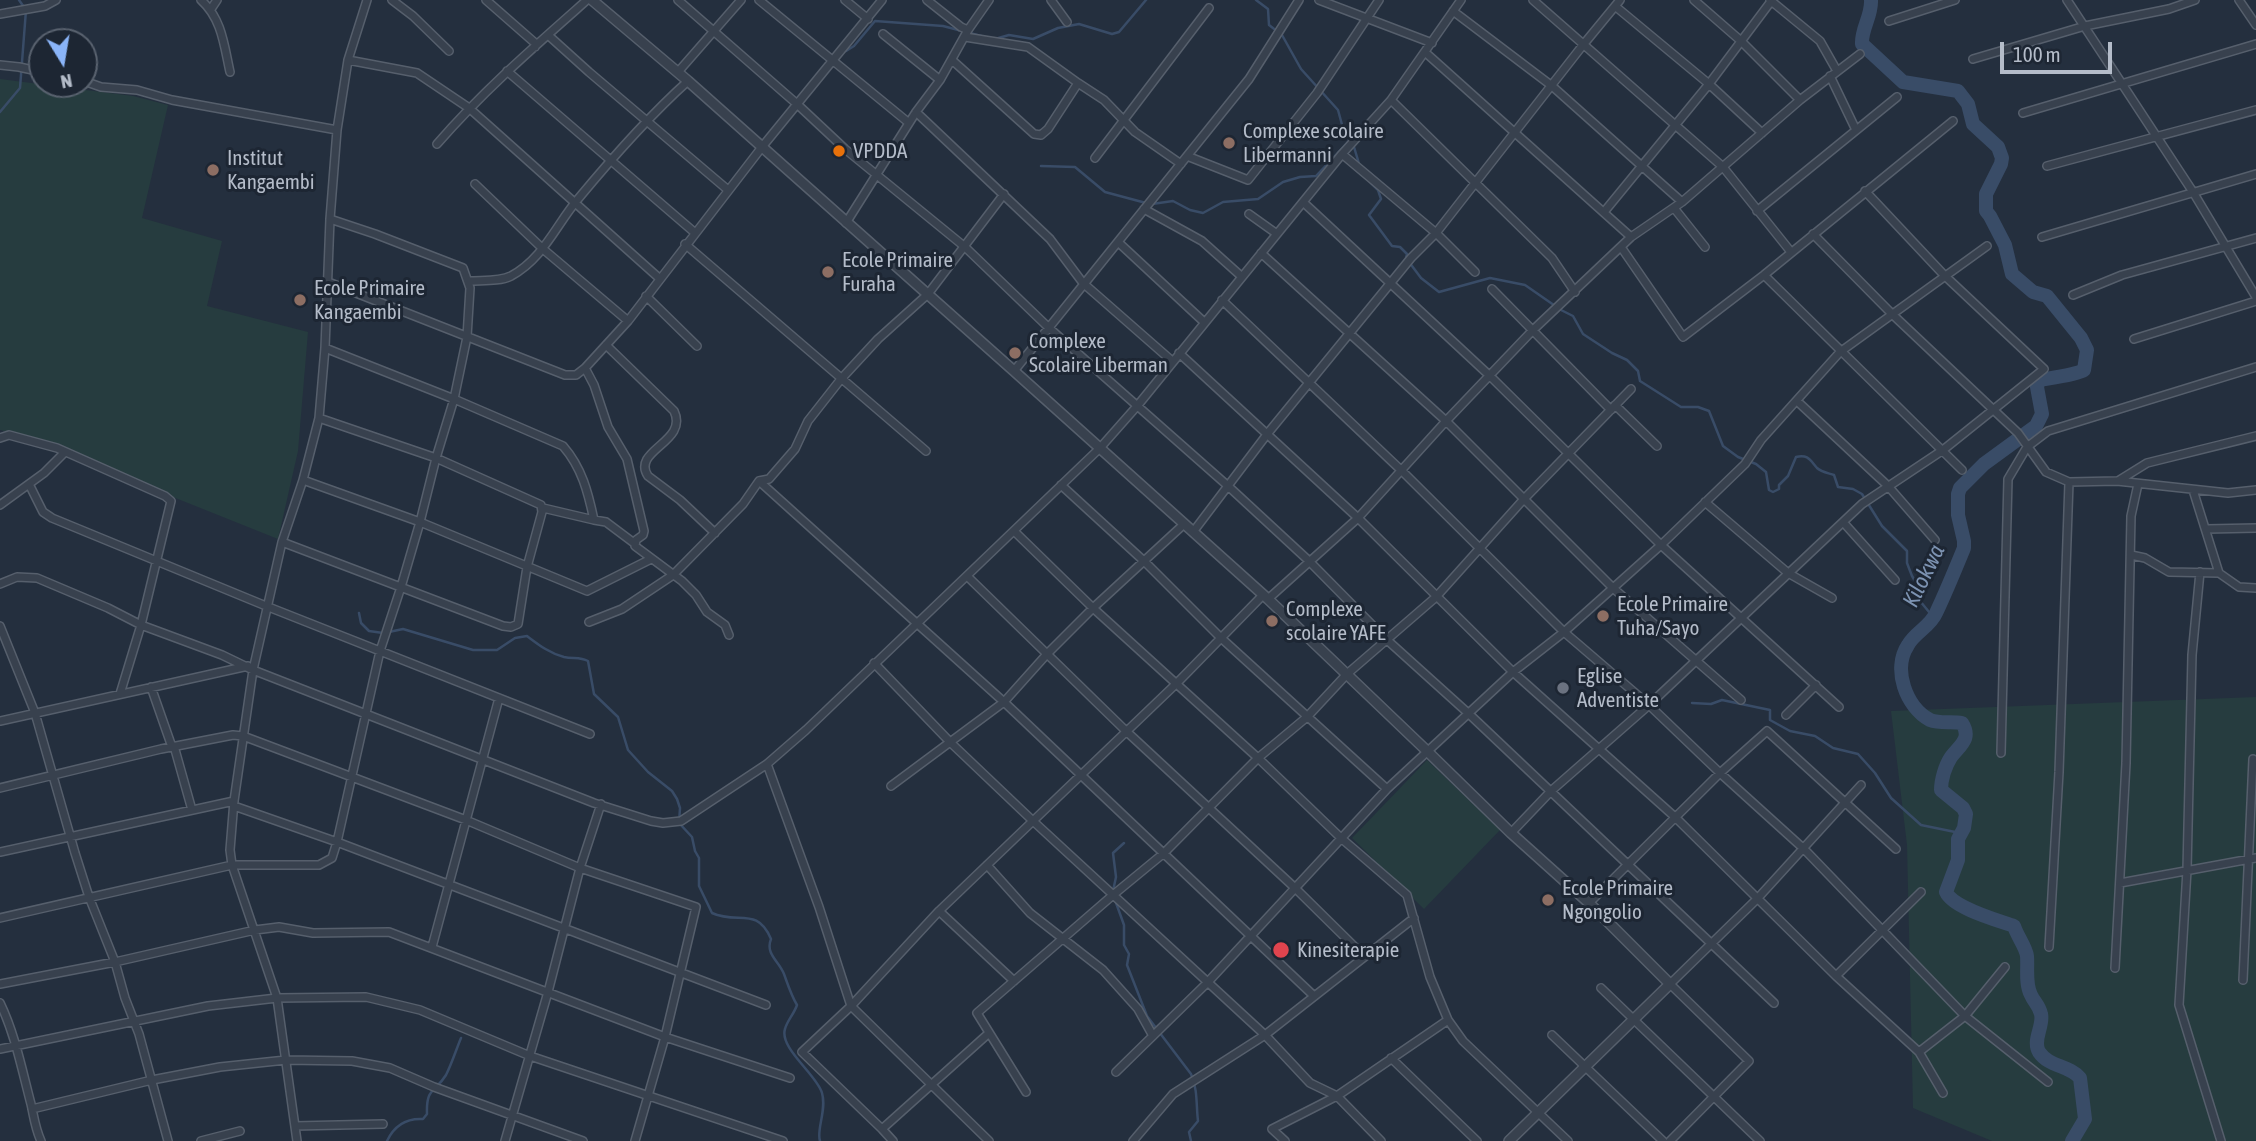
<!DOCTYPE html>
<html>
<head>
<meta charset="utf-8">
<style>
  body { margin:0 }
  #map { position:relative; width:2256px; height:1141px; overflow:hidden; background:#242f3e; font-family:"Asap Condensed",sans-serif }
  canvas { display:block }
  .north { position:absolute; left:28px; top:28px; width:70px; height:70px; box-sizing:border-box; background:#1d2633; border:2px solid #59626f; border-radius:50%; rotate:169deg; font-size:19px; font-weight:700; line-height:28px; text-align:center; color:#b4bcc9 }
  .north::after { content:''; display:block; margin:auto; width:24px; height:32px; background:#8ab4f8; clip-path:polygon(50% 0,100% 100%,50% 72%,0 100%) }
  .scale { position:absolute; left:2000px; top:42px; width:112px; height:32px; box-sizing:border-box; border:4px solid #b4bcc9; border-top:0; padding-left:9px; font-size:21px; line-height:24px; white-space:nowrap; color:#b4bcc9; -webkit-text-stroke:5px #1d2633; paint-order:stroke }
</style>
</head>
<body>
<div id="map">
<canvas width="2256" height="1141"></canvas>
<div class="north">N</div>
<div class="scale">100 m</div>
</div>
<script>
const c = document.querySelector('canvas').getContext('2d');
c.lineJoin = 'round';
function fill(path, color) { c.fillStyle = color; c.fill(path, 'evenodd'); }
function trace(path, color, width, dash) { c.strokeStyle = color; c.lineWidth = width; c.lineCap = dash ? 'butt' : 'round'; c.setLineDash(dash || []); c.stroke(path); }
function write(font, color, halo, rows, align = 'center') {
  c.font = font + ' "Asap Condensed",sans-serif'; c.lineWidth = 6; c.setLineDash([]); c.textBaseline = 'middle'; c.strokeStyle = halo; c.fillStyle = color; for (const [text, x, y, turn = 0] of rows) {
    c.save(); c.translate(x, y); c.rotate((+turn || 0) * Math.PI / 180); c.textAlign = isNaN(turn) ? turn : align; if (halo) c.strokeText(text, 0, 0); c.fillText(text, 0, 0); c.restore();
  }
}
fill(new Path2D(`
  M0 79 133 96 168 105 142 218 222 241 207 306 308 332 298 451 278 539 13 433 0 430Z
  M2256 697V1141H1992L1913 1108 1907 845 1891 711Z
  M1427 760 1500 830 1424 909 1352 838Z`), '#263c3f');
trace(new Path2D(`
  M1256 0 1268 9 1269 25 1282 35 1301 69 1338 110 1344 132 1350 141
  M995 39 1009 35 1033 39 1058 28 1079 24 1112 34 1119 32 1146 0
  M846 51 854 46 875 21 943 26 985 37
  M0 112 20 88 26 10 19 0
  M1354 147 1360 167
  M1041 166 1075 167 1105 192 1146 203
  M1371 183 1378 190 1381 199 1369 215 1392 246 1400 247 1407 254 1406 258 1421 278 1439 292 1490 278 1525 285 1561 310 1573 316 1583 334 1612 353 1627 360 1638 371 1640 381 1681 407H1698L1709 411 1723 446 1738 457 1756 464 1766 472 1769 490 1773 492 1779 489V485L1788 476 1796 457C1808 454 1810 460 1817 468 1821 472 1828 473 1834 475L1838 487 1853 489 1862 494 1882 526 1907 551V563L1912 576 1918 586 1920 601 1934 618
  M1152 204 1173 201 1190 210 1203 213 1223 202 1258 199 1283 182 1300 177 1316 176 1349 141
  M359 613 361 623 369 631 383 633
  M389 632 403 629 473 650H497L515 638 527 636C539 645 549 653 564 657 573 659 580 657 588 661L594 694 618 717 628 750 648 772 672 791 677 799 680 808 679 823 692 837 695 851 699 858V886L712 913C738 925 757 906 771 939 765 954 779 961 784 974 788 985 791 995 797 1005 794 1014 787 1021 785 1029 779 1048 817 1075 822 1093 827 1110 816 1130 820 1141
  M1692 703 1711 704 1722 700 1770 710V720L1790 731 1815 736 1833 748 1858 754 1875 773 1891 798 1921 825 1960 833
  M1113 891 1116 877 1113 853 1124 843
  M1115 900 1124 925V945L1129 954 1127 965 1147 1016 1191 1074C1198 1090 1196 1105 1198 1121L1189 1132 1191 1141
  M387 1141C394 1126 406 1118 423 1119L427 1114C426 1087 435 1093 446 1075 452 1063 456 1050 461 1038`), '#394c67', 2.5);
trace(new Path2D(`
  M1871 0C1872 16 1861 29 1862 44L1903 82 1958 91 1968 104 1973 124 1998 147 2002 158 2001 164 1986 194V211L1990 216 2005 245 2012 274 2033 292 2047 296 2081 338 2087 350 2084 370C2076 375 2050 378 2039 380L2037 387 2042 414 2036 426 1984 464 1960 488 1958 494V515L1964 541V548C1955 570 1946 592 1936 613 1930 627 1915 632 1908 645 1892 669 1906 707 1930 720 1940 724 1952 721 1962 723 1972 739 1960 745 1951 757 1945 766 1941 780 1941 790L1963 808 1966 814 1964 828 1958 839V860L1946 892C1953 908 1997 920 2014 926 2017 936 2026 947 2027 956 2028 968 2025 984 2031 995 2034 1002 2039 1005 2041 1014 2044 1026 2032 1040 2039 1052 2049 1067 2069 1065 2080 1078L2085 1119 2072 1141`), '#394c67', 14);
const minor = new Path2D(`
  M201 0C222 19 224 45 230 72
  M392 0 413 16 449 51
  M486 0 535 43V47
  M678 0 797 104 845 149 965 247 1048 327 1228 486 1308 560 1386 639 1468 713 1774 1003
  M759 0 909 123
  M845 0 868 19
  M927 0 961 27 968 30
  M1051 0 1067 22
  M1319 0 1432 43
  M1533 0 1723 167 1791 252
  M1694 0 1741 41 1800 100
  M1770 0 1820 41 1837 71
  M2067 0 2193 192 2256 297
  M2239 0 2256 25
  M1615 6 1709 84 1762 133
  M211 9 217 0
  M1453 11 1552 86 1682 202
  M0 14 45 6 56 0
  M1889 21 1955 0
  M883 34 940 80
  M548 35 589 72 728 190
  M965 37 1028 47 1078 83
  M1426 53 1631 237
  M1973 59 2085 26 2169 9 2195 0
  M348 60 417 73 469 108 659 278
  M952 60 1034 134 1041 135 1048 129 1078 83 1104 100 1135 132 1181 164
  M0 65 19 67 42 72
  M507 71 694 232
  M678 72 741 0
  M1830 76 1856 130
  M84 81 101 87 137 90 172 100 337 130
  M1391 100 1552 258 1575 292
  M916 112 1050 239 1083 283 1172 361
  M2023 113 2256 44
  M437 144C483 91 535 46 587 0
  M1342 154 1436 233 1475 272
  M1187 156 1248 180 1317 93 1379 0
  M1095 158 1209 8
  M2047 166 2256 110
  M475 184 543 249 628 321
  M1303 202 1490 376 1661 545 1839 707
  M1674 208 1705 247
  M1144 209 1202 241 1241 276
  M1757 211 1897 97
  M1604 212 1709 84 1772 0
  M1249 214 1277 234
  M846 223 916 112 940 80 968 30 989 0
  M1813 234 1892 314 2018 433 2046 472 2069 482 2117 481 2228 493 2256 490
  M2042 237 2256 174
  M1118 242 1204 322
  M685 244 926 451
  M1621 247 1683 337 1764 275 1953 121
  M1261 253 1446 421 1613 588 1741 700
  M1764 275 1962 470
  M469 281C482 280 499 282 511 276 543 259 556 225 578 199 612 158 648 117 688 81
  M328 282 565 375H576L585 368 628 321 762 147 882 0
  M1492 289 1611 410
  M2073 295 2122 275 2256 238
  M646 296 697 346
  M1222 300 1402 471 1564 632 1649 705 1720 773 1804 849 1965 1016 2048 1082
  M2134 339 2256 301
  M606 345 674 411C689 442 631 450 648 476L680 500 715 533
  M325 348 454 399 563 446C582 468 588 492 594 520L606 522 634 543
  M1179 353 1358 518 1513 672 1675 817 1836 976 1919 1052 1943 1093
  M585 368 594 385 608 427 627 459 644 531 643 535 636 540 635 546 682 581 696 595 707 612 725 625 729 635
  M1014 371 1249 79 1299 0
  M1797 401 1888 486 1935 540
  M1615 405 1657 446
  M0 438 9 435 57 448 165 496 171 501 141 625 120 694
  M303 480 420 522 587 591 651 559
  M759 481 1004 702 1314 996
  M2118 481 2147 463 2256 436
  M29 484 43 512 52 518 266 606 590 734
  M1061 485 1145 562 1220 637 1387 789
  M2193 490 2219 573
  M1705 502 1788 573 1832 598
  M0 505 44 473 65 452
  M543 508 594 520
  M1843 522 1895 580
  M2207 529 2256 528
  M1014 531 1093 608 1258 758 1341 838 1407 895 1430 977 1448 1020 1463 1041 1568 1141
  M1193 532 1268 433 1411 258 1436 233 1583 45 1620 0
  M282 542 503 626 511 627 518 624 527 567 542 512 541 505 436 458 319 418
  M2131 555 2145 558 2169 572 2219 573 2239 587 2256 588
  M2200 572 2192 655 2187 870 2179 1005 2221 1141
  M967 576 1126 731 1294 887 1364 956
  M0 584 17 577 37 578 108 608 141 625 222 655 253 670 594 803 651 821 663 823 681 821 767 764 806 730 1100 448 1138 405 1342 154 1391 100 1461 0
  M1268 599 1358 518 1446 421 1533 330 1631 237 1682 202 1800 100 1860 54
  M589 622 622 609 673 575 743 504 759 481 769 479 795 449 808 421 841 379 878 339 928 294 1004 194
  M0 626 35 713 75 853 89 897 115 962 125 998 139 1034 168 1141
  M874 663 951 743 1033 821 1265 1035 1310 1083 1337 1096 1381 1141
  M151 687 172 747
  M1786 715 1816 685
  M0 721 248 666
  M174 746 192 810
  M2001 753 2008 479 2027 447 2048 431 2256 367
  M767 764 819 907 851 1006 989 1141
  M891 786 1004 702 1047 654 1093 608 1183 525
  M0 788 161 749 233 735 243 736 466 820 580 868 696 907 665 1037 635 1141
  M234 806 337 842 766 1005
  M1511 833 1551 791 1649 705 1862 504 1943 450 2044 369 1944 275 1865 191
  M0 852 234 801
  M987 865 1030 913 1103 970 1138 1009 1153 1036
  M2120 883 2256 858
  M1589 903 1720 773 1767 731 1896 849
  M939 911 1014 981
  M0 918 232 865H319L332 858 337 842 380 651 401 587 420 522 436 458 454 399 467 337 470 288 463 268 375 234 330 219
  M432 947 499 698
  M2049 947 2059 772 2069 482
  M2115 968 2126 763 2131 516 2138 484
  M1836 976 1921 892
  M2243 980 2253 759
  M0 984 115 962 255 930 279 927 313 933 389 932 665 1037 790 1078
  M1601 988 1760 1141
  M0 1003C15 1034 22 1070 31 1104 34 1117 35 1128 41 1141
  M1552 1035 1663 1141
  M0 1049 208 1006 277 998 366 997 420 1010 530 1056 783 1141
  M1919 1052 1965 1016 2005 967
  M1391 1058 1477 1141
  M1116 1072 1207 983 1387 789 1513 672 1564 632 1661 545 1745 464 1761 440 1840 352 1987 246
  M1026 1092 977 1013 1113 895 1164 853 1258 758 1307 717 1347 674 1436 597 1523 500 1631 389
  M32 1109 152 1080 220 1067 286 1060 352 1061 390 1068 434 1087 583 1141
  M295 1126 383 1124
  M882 1129 989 1033
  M201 1141 240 1131
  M297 1141 277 998 232 865 230 850 234 801 253 670 282 542 303 480 319 418 325 348 330 219 337 130 348 60 367 0
  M505 1141 548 992 580 868 601 804
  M893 1141 882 1129 802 1052 851 1006 939 911 1177 683 1263 595
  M1133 1141 1173 1094 1265 1035 1414 918
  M1285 1141 1272 1129 1337 1096 1448 1020
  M1670 1141 1749 1061 1670 984 1757 899 1861 785`);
const tertiary = new Path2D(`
  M592 0 688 81 1014 371 1268 599 1427 751 1511 833 1589 903 1670 984 1509 1141`);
trace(minor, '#565f6c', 10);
trace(tertiary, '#565f6c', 12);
trace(minor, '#38414e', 7);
trace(tertiary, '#38414e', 9);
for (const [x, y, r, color] of [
  [1229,143,7,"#8d6e63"],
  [839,151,7,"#e8710a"],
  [213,170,7,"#8d6e63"],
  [828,272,7,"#8d6e63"],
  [300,300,7,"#8d6e63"],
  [1015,353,7,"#8d6e63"],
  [1603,616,7,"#8d6e63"],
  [1272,621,7,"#8d6e63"],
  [1563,688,7,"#6b7280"],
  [1548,900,7,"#8d6e63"],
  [1281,950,9,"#e0444e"]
]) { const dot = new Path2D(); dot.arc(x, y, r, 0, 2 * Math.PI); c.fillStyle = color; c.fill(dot); trace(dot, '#1d2633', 2.5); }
write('21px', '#b4bcc9', '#1d2633', [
  ["Complexe scolaire",1243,131],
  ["Libermanni",1243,155],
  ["VPDDA",853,151],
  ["Institut",227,158],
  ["Kangaembi",227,182],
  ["Ecole Primaire",842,260],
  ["Furaha",842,284],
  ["Ecole Primaire",314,288],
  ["Kangaembi",314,312],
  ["Complexe",1029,341],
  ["Scolaire Liberman",1029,365],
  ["Ecole Primaire",1617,604],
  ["Tuha/Sayo",1617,628],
  ["Complexe",1286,609],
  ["scolaire YAFE",1286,633],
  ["Eglise",1577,676],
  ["Adventiste",1577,700],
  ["Ecole Primaire",1562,888],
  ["Ngongolio",1562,912],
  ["Kinesiterapie",1297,950]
], 'left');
write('italic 23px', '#7c92b1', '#1d2633', [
  ["Kilokwa",1924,576,-64]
]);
</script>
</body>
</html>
